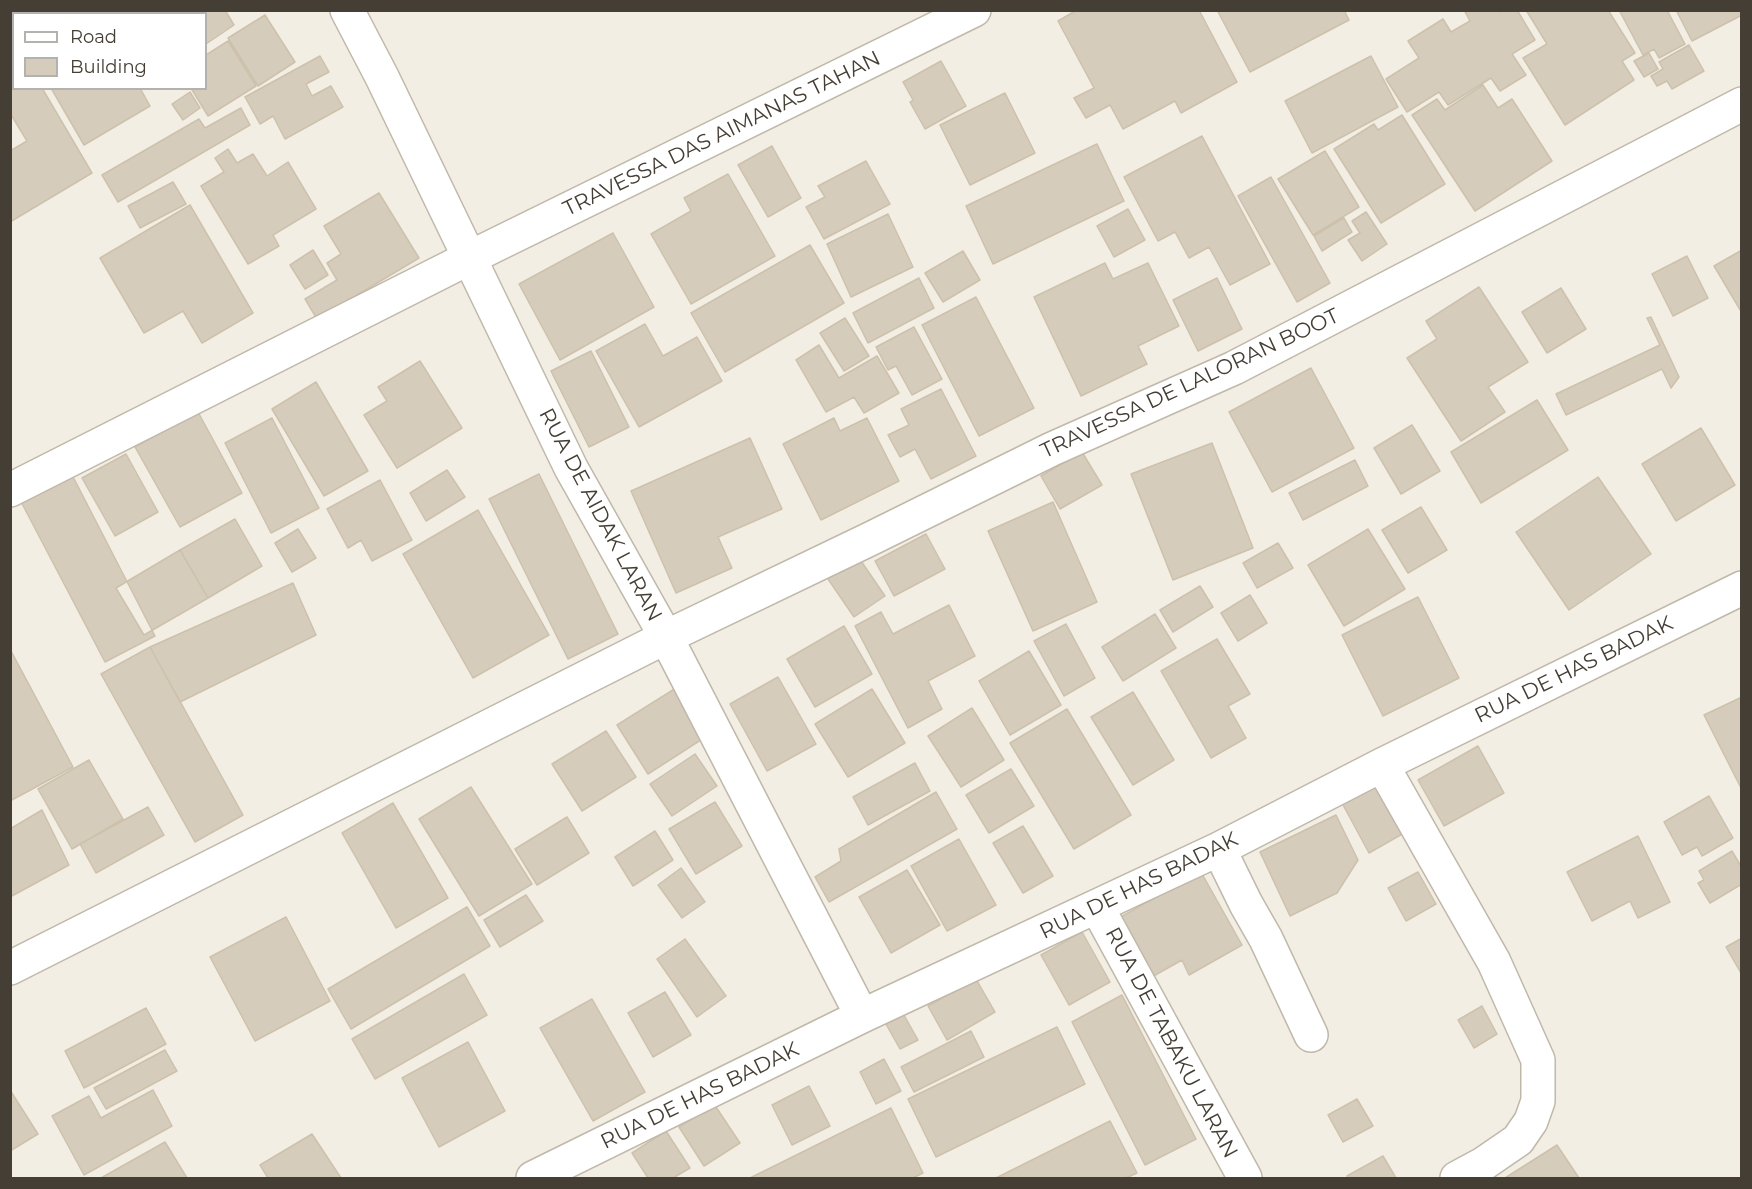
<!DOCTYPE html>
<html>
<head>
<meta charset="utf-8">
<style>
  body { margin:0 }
  #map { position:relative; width:1752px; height:1189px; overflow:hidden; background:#f2eee3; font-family:Montserrat,sans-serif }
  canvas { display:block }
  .frame { position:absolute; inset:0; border:12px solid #443e34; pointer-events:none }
  .legend { position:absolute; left:12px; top:12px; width:195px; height:78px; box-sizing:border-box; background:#fff; border:2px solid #b4b2ae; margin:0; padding:8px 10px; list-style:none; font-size:18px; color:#443e34 }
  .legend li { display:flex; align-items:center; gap:12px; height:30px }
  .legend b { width:30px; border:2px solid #b4b2ae }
</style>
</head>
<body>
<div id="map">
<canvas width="1752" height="1189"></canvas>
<div class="frame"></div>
<ul class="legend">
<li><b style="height:8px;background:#fff"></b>Road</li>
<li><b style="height:16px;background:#d6ccbc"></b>Building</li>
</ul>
</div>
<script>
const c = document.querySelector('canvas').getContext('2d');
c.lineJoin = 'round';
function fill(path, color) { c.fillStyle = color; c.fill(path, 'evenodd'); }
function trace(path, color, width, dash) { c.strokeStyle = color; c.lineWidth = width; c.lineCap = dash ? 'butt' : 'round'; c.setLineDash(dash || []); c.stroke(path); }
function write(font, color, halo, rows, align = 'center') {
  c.font = font + ' Montserrat,sans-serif'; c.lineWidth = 4.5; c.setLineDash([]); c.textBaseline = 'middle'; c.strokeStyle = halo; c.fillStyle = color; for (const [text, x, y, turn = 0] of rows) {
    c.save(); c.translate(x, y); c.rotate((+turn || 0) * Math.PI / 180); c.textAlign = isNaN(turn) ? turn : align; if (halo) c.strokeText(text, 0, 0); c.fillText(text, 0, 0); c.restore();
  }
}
const building = new Path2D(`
  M157 10H225L234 25 206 44V14H159Z
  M1077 10H1199L1237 82 1181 113 1175 101 1123 129 1110 105 1086 118 1074 98 1094 88 1058 21Z
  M1217 10H1344L1349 20 1250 72Z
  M1464 10H1499L1500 12 1503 10H1517L1535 40 1512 54 1526 75 1500 91 1491 78 1448 105 1439 92 1407 112 1386 79 1419 58 1408 41 1443 19 1451 32 1470 21Z
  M1526 10H1608L1635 53 1622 61 1634 80 1565 125 1523 58 1547 44Z
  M1619 10H1667L1685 44 1659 58 1654 49 1643 55Z
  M1676 10H1742V15L1692 41Z
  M265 15 295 62 258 86 228 38Z
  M10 36 14 41V88H42L92 173 10 222V151L27 141 10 113Z
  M228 41 256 86 208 116 191 88H206V55Z
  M1689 45 1704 71 1672 89 1667 81 1657 86 1651 76 1663 69 1659 62Z
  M1649 53 1658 69 1644 77 1634 61Z
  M320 56 329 72 306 84 312 96 331 86 343 107 285 139 273 116 260 124 245 97Z
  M1371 56 1398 107 1312 153 1285 101Z
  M941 61 966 106 925 129 910 102 913 100 903 82Z
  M1483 85 1498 108 1512 99 1552 161 1475 211 1412 115 1437 99 1445 110Z
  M51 88H140L150 106 84 145Z
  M190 92 200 108 183 120 172 104Z
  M1005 93 1035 153 970 185 940 125Z
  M241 108 250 125 118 202 102 175 199 119 205 128Z
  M1402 115 1445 184 1381 223 1334 149 1374 124 1378 130Z
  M1202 136 1270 264 1230 285 1209 247 1189 258 1175 232 1158 241 1124 177Z
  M1097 144 1124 201 993 264 966 206Z
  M772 146 801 198 768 217 738 165Z
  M228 149 237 163 253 154 267 176 288 162 316 209 273 235 279 246 248 264 201 186 224 172 215 158Z
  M1325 151 1359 207 1313 235 1278 179Z
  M866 161 890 204 824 239 806 207 825 197 818 186Z
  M728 174 775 256 691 304 651 234 691 211 684 198Z
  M1271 177 1330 283 1297 302 1238 196Z
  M173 182 186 204 140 228 128 206Z
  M379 193 419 258 317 319 305 299 337 280 327 263 341 254 324 226Z
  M190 205 253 313 202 343 183 311 144 333 100 258Z
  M1128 209 1145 240 1114 257 1097 226Z
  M1366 212 1387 244 1362 261 1348 240 1360 233 1352 221Z
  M888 214 913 267 851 297 827 244Z
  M1344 218 1352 232 1322 251 1314 236Z
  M613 233 654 307 560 360 519 284Z
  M810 245 844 303 725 372 691 313Z
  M313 250 328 275 305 289 290 265Z
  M1742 250V313L1714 266Z
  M963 251 980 280 943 302 925 273Z
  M1687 256 1708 298 1673 316 1652 274Z
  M1105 263 1113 279 1148 263 1179 326 1138 346 1147 364 1081 396 1034 297Z
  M919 278 934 308 868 343 853 313Z
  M1217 278 1242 329 1198 351 1173 300Z
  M1479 287 1528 362 1488 387 1505 412 1461 441 1407 358 1437 339 1426 321Z
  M1561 288 1586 329 1547 353 1522 312Z
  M976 297 1034 408 979 436 922 325Z
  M1651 317 1679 377 1671 388 1662 369 1566 415 1556 394 1660 345 1647 318Z
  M845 318 869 356 844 371 820 333Z
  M645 324 663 356 697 337 722 381 639 427 596 351Z
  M914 327 942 379 912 395 896 366 888 370 876 347Z
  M819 345 839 378 877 356 899 393 864 413 854 397 826 412 796 360Z
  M591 351 629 427 589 447 551 371Z
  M420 361 462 428 397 468 364 415 387 401 378 387Z
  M1311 368 1354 448 1272 492 1229 412Z
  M316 382 368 471 324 496 272 409Z
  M941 389 976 456 931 479 915 449 900 457 888 435 909 425 901 409Z
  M1537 400 1568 450 1481 503 1451 452Z
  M198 412 242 493 180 527 135 447Z
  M272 418 319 508 271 533 225 443Z
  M834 418 840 431 867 418 899 481 821 520 783 444Z
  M1412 425 1440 471 1401 494 1374 448Z
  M1701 428 1735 485 1676 521 1642 464Z
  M750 438 782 509 718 537 732 568 676 593 631 491Z
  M1212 443 1253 548 1173 580 1131 474Z
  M1082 452 1102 485 1060 509 1041 476Z
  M126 454 158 512 115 536 82 478Z
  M1355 460 1368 486 1303 520 1289 493Z
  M69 469 155 636 105 662 18 496Z
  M447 470 465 497 426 521 410 493Z
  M539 474 618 634 568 659 489 499Z
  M1598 477 1651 554 1569 610 1516 532Z
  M380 480 412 540 372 561 361 540 348 548 327 509Z
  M1053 502 1097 602 1033 631 988 531Z
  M1421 507 1447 550 1408 573 1382 530Z
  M478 510 549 635 473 678 403 554Z
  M235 519 262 566 208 598 180 550Z
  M298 529 316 558 292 572 275 543Z
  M1368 529 1405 589 1344 626 1308 565Z
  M926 534 945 569 894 596 875 561Z
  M1278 543 1293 568 1257 588 1243 563Z
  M180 550 208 598 144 635 116 588Z
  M859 558 885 596 854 617 828 579Z
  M293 583 316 635 180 702 150 647Z
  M1200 586 1213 607 1173 632 1160 610Z
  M1250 595 1267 623 1238 641 1221 613Z
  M1418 597 1459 678 1383 716 1342 635Z
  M949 605 975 656 928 681 942 709 908 728 855 626 881 612 893 634Z
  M1155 614 1176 648 1123 681 1102 647Z
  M1066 624 1095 678 1064 696 1034 641Z
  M844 626 872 674 815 707 787 659Z
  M1217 639 1250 694 1228 706 1246 738 1211 758 1161 671Z
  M150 647 243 815 195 842 101 674Z
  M10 649 73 767 10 801Z
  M1029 651 1061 705 1010 735 979 681Z
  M778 677 816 744 767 771 730 704Z
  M676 688 707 736 648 774 617 725Z
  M872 689 905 743 848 777 815 724Z
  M1133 692 1174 760 1133 785 1091 717Z
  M1742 697V790L1704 715Z
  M972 708 1004 760 961 787 928 736Z
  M1067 709 1131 815 1074 849 1010 743Z
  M606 731 636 777 582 811 552 764Z
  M1478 746 1504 793 1444 826 1418 780Z
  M695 754 717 786 672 816 650 784Z
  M89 760 123 819 72 849 38 789Z
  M915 763 930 791 868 825 853 797Z
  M1011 769 1034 806 989 833 966 795Z
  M1377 783 1404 833 1369 853 1342 803Z
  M471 787 532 884 479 916 419 819Z
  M936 792 957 829 829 902 815 877 841 861 839 849Z
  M1709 796 1733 838 1702 856 1697 847 1682 855 1664 822Z
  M715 802 742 846 696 874 669 829Z
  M393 803 448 898 396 928 342 833Z
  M148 807 164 835 96 873 80 844Z
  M42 810 69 865 10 897V829Z
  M1336 815 1358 860 1337 893 1290 916 1260 852Z
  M567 817 589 853 537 885 515 849Z
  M1023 826 1053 876 1023 893 993 843Z
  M655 831 673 860 633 886 615 857Z
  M1638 836 1670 902 1638 918 1630 901 1592 921 1567 872Z
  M959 839 996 905 947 931 911 866Z
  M1732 851 1742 868V884L1710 903 1698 883 1704 880 1699 871Z
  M681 868 705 902 682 918 658 885Z
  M907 870 940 925 891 953 859 897Z
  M1201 872 1242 945 1189 975 1182 960 1150 978 1117 919Z
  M1418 872 1436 904 1406 921 1388 888Z
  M526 895 543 921 500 947 484 920Z
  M467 907 490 946 351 1029 328 989Z
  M286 917 330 1001 255 1041 210 957Z
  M1082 932 1110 982 1069 1005 1041 955Z
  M1742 938V975L1726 947Z
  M685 939 726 996 697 1017 657 959Z
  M464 974 487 1015 375 1079 352 1039Z
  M976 979 995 1012 947 1040 928 1006Z
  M665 992 691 1035 653 1057 628 1013Z
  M1122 995 1196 1139 1145 1165 1072 1022Z
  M592 999 645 1092 593 1121 540 1028Z
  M1482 1006 1497 1034 1474 1048 1458 1020Z
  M146 1008 166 1044 84 1088 65 1051Z
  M900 1008 918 1040 900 1049 882 1017Z
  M1057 1027 1085 1084 936 1157 908 1099Z
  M971 1031 984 1057 914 1092 901 1067Z
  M468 1042 505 1111 439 1147 402 1078Z
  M165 1050 177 1071 106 1109 94 1088Z
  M884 1059 901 1091 876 1104 860 1072Z
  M809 1086 830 1126 792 1145 772 1105Z
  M10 1090 38 1134 10 1151Z
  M153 1090 172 1126 84 1175 52 1116 89 1096 101 1118Z
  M1357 1099 1373 1126 1343 1142 1328 1115Z
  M714 1104 740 1143 704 1166 679 1127Z
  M891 1108 923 1173 913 1178H750Z
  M1110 1121 1137 1173 1126 1178H996Z
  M666 1131 690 1168 673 1178H648L632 1153Z
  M312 1134 341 1178H268L260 1165Z
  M165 1142 187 1178H101Z
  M1557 1145 1579 1178H1505Z
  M1383 1156 1396 1178H1348L1347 1176Z`);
fill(building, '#d6ccbc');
trace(building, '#cec1ac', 1.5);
const minor = new Path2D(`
  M347 10 382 77 571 468 666 637 862 1016
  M10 490 469 258 974 10
  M1382 765 1494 962 1538 1060V1101L1531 1121 1518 1140 1483 1164 1457 1178
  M1219 849 1246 904 1266 939 1311 1035
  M1097 907 1245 1178
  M10 968 666 637 870 539 1052 449 1234 368 1742 104
  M533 1178 862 1016 1219 849 1382 765 1742 588`);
trace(minor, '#c0b8a9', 36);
trace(minor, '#fff', 33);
write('21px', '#443e34', '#fff', [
  ["TRAVESSA DAS AIMANAS TAHAN",722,134,-26],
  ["TRAVESSA DE LALORAN BOOT",1190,384,-25],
  ["RUA DE AIDAK LARAN",600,515,62],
  ["RUA DE HAS BADAK",1574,670,-26],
  ["RUA DE HAS BADAK",1139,886,-26],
  ["RUA DE TABAKU LARAN",1171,1043,62],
  ["RUA DE HAS BADAK",700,1096,-26]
]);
</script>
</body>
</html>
